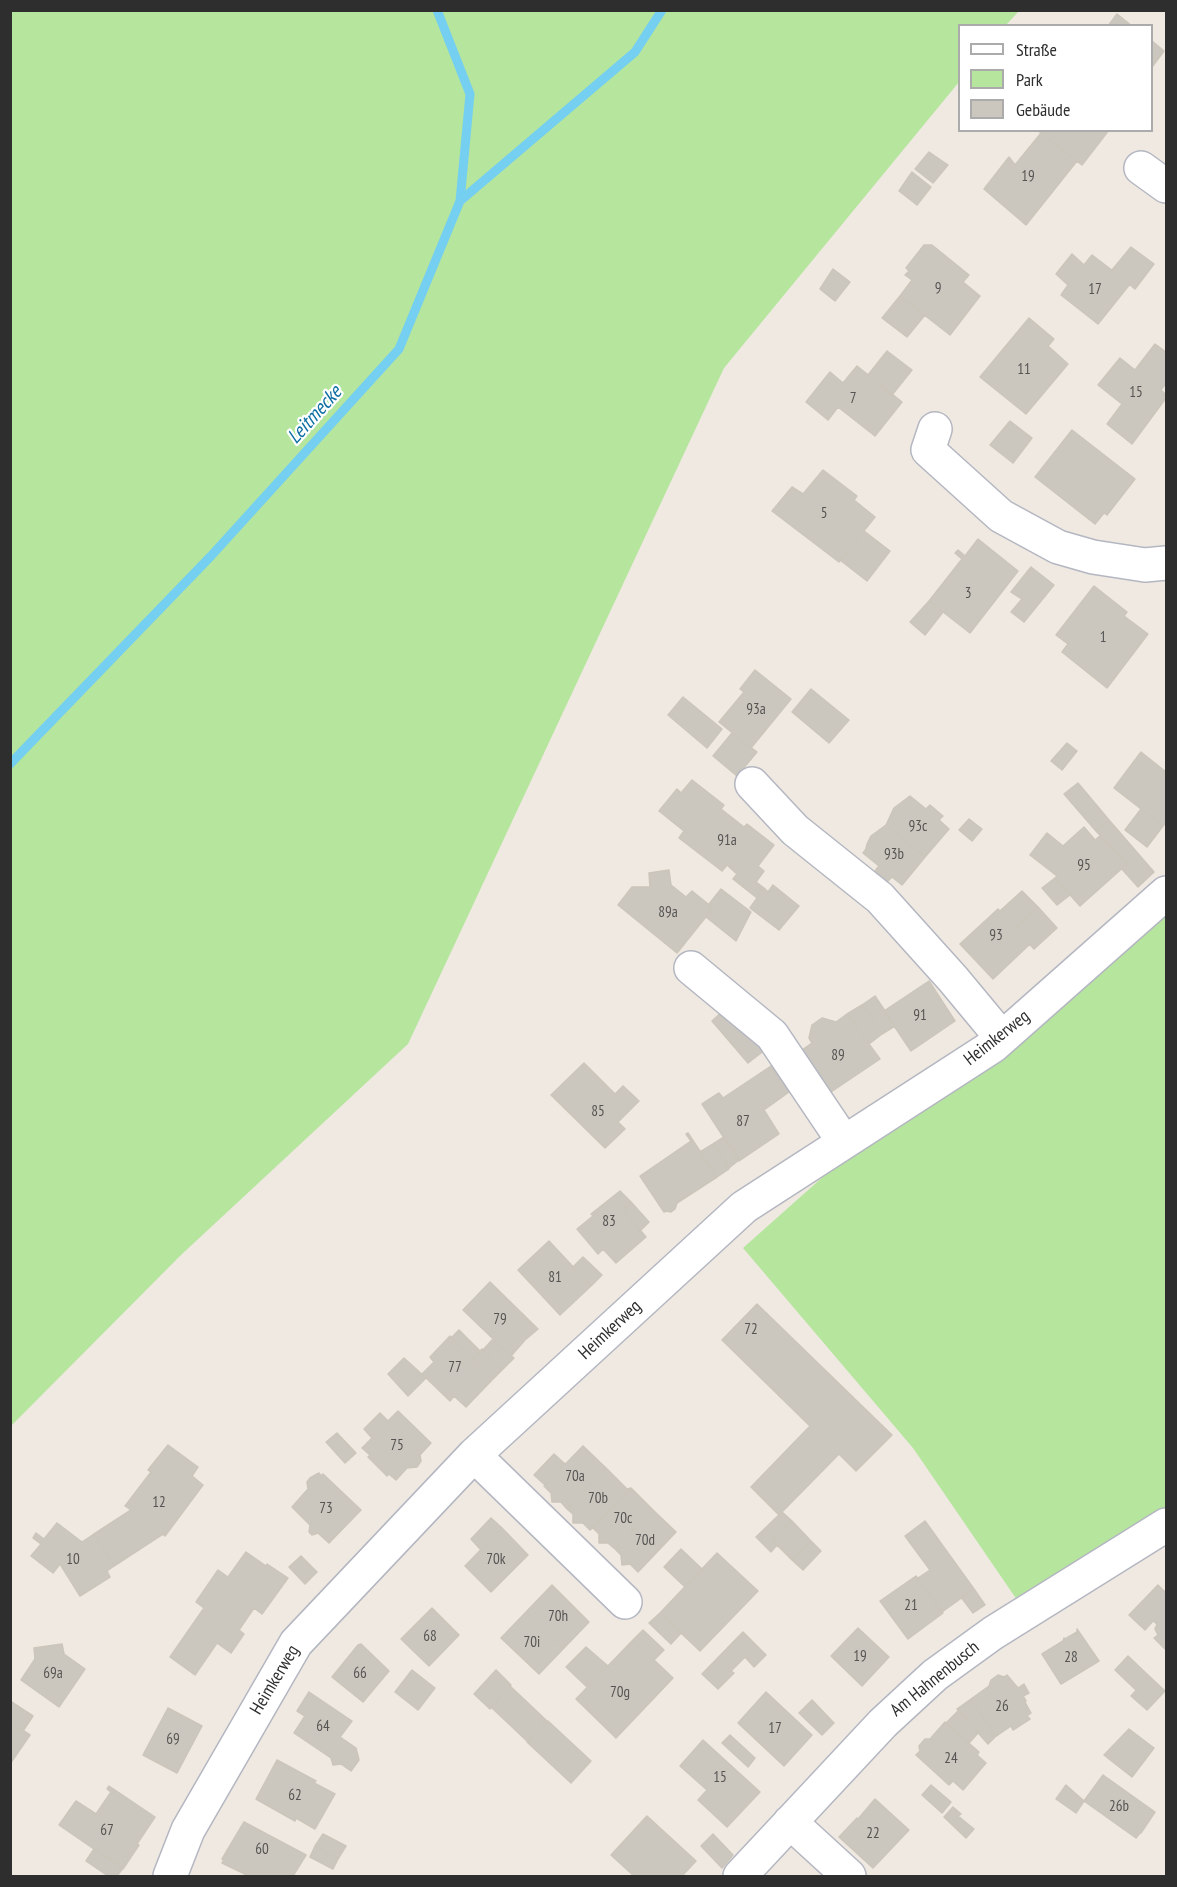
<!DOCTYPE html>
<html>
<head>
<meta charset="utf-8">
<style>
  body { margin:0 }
  #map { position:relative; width:1177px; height:1887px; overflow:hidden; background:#efe9e1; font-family:"PT Sans Narrow",sans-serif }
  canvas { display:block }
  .frame { position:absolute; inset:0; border:12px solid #2e2e2e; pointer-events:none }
  .legend { position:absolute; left:958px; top:24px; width:195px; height:108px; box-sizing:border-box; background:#fff; border:2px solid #ababab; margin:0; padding:8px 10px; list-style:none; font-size:18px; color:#2e2e2e }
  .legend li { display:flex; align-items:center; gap:12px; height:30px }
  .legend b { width:30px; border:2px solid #ababab }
</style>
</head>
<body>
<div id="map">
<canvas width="1177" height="1887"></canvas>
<div class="frame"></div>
<ul class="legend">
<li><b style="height:8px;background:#fff"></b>Straße</li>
<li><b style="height:16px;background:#b6e59e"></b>Park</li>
<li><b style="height:16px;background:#cbc7bf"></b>Gebäude</li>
</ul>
</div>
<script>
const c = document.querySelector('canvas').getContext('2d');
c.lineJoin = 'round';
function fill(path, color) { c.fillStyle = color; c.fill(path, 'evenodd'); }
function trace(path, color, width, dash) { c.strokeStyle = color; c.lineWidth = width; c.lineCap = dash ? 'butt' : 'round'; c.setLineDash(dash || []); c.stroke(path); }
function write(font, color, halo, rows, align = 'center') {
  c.font = font + ' "PT Sans Narrow",sans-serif'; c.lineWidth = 4.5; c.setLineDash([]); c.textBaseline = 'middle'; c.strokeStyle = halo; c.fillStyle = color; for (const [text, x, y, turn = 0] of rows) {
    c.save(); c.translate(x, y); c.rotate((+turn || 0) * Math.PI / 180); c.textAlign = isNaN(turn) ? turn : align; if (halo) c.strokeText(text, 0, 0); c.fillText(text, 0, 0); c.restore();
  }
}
fill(new Path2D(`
  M10 11H1019L1006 25 960 26 959 82 724 368 408 1044 181 1255 11 1426Z
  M1166 892V1525L1026 1613 913 1448 743 1248 916 1094Z`), '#b6e59e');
trace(new Path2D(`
  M460 201 635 52 662 10
  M10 764 211 556 399 349 460 201 470 94 437 10`), '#75cff0', 9);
const building = new Path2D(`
  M1117 14 1132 26H1108Z
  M1152 41 1164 51 1152 67Z
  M1037 130H1109L1082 165Z
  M1041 133 1077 161 1026 225 984 189 1009 157 1015 165Z
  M929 152 948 165 933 183 915 169Z
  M912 172 931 187 917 205 899 191Z
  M924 245H932L969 275 963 282 980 296 950 335 900 296 912 280 905 275 909 271 906 268Z
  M1131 247 1154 264 1135 289 1112 270Z
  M1072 254 1084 265 1092 255 1130 284 1098 324 1061 295 1068 285 1056 274Z
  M833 269 850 282 835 301 820 289Z
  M900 296 925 315 907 337 882 318Z
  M1029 318 1054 339 1048 346 1068 364 1026 414 980 377Z
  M1155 344 1166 352V383L1161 390 1166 395V398L1132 444 1107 424 1122 404 1098 385 1120 358 1135 370Z
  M887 351 912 370 892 395 868 375Z
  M857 366 902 402 875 436 838 407 828 420 806 402 830 372 843 383Z
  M1010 421 1032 438 1013 463 990 445Z
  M1072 430 1135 479 1107 515 1104 513 1095 524 1035 477Z
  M823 470 857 496 854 500 875 517 839 562 772 511 792 487 803 494Z
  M864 531 890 551 867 581 840 560Z
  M978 539 1018 571 970 633 929 601 962 559 955 553 958 550 965 556Z
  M1031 567 1054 585 1024 622 1011 612 1022 599 1011 592Z
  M1094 586 1127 612 1124 616 1148 634 1107 688 1062 652 1068 644 1056 635Z
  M929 601 943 612 925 635 910 622Z
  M755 670 791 699 751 748 719 722 744 692 740 689Z
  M811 689 849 720 829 743 792 712Z
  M683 697 722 729 707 748 668 715Z
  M732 733 757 752 737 776 713 756Z
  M1067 743 1077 751 1062 770 1051 761Z
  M1141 752 1166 772V822L1163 826 1114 788Z
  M692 780 724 805 721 809 744 827 747 824 774 845 758 866 764 871 756 882 764 888 757 898 733 879 737 874 727 865 722 871 679 838 684 831 659 811 677 789 681 793Z
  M1078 783 1109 820 1096 831 1064 794Z
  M910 796 926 809 930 805 943 816 939 820 949 829 925 857 886 825 894 808Z
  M1141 809 1163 826 1147 847 1125 830Z
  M969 819 982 829 972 841 959 830Z
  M1109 820 1154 872 1138 887 1121 868 1127 864 1096 831Z
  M886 825 925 857 902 885 892 877 888 881 875 871 879 866 863 853 866 849 867 844 871 836Z
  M1084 827 1095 840 1100 836 1127 864 1080 906 1055 878 1057 876 1030 855 1047 833 1063 846Z
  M669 870 671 885 686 897 692 891 713 908 677 953 618 905 632 887H650L649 873Z
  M1055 878 1070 895 1057 905 1042 888Z
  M773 885 799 906 779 930 750 908 764 888 768 892Z
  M721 889 751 912 736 941 706 917 713 908 709 904Z
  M1022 891 1038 907 1015 928 1030 944 993 979 960 944 998 909 1000 911Z
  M1038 907 1057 928 1034 949 1015 928Z
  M929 981 955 1021 911 1051 884 1011Z
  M875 996 895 1026 882 1034 862 1005Z
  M862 1005 882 1034 869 1044 847 1014Z
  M724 1010 770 1046 748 1063 712 1021Z
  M847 1014 880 1059 825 1096 799 1052 812 1043 809 1038 812 1025 822 1018 836 1022Z
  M584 1063 615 1094 623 1086 639 1101 618 1122 625 1129 605 1148 551 1095Z
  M771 1066 789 1092 764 1110 779 1134 739 1161 702 1104 719 1093 723 1098Z
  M688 1133 717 1177 677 1203 675 1209 671 1212 666 1211 664 1212 640 1176 691 1141 686 1134Z
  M724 1137 739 1160 729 1168 713 1144Z
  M713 1144 729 1169 717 1177 700 1152Z
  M620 1191 631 1202 623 1210 646 1237 616 1263 603 1249 598 1254 577 1229 593 1216 591 1214Z
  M631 1202 649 1222 640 1231 623 1210Z
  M549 1241 591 1286 560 1315 518 1270Z
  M583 1257 602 1275 591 1286 573 1267Z
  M490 1282 538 1329 525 1340 511 1356 463 1310Z
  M757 1304 892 1435 856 1471 839 1454 779 1515 751 1487 810 1426 722 1340Z
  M459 1330 480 1351 473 1359 451 1338Z
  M450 1336 493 1379 466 1407 454 1396 450 1401 422 1374 434 1362 430 1357Z
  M492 1340 514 1358 502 1370 483 1350Z
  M482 1349 502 1370 493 1379 473 1359Z
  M404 1358 426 1378 408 1396 388 1374Z
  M398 1411 431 1443 420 1455 421 1461 417 1467 407 1468 396 1480 389 1474 387 1476 368 1457 370 1455 362 1448 372 1438 364 1429 380 1413 388 1421Z
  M337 1433 356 1453 345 1463 326 1442Z
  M168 1445 198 1467 192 1476 203 1485 165 1536 163 1534 114 1566 94 1534 131 1510 125 1506 151 1472 148 1470Z
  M583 1446 606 1468 567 1509 561 1502H552L551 1493 544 1486Z
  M554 1454 565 1464 545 1485 534 1475Z
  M606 1468 627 1489 631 1488 590 1530 583 1523H573V1514L567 1509Z
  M319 1473 321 1476 323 1474 361 1510 329 1543 318 1533 312 1535 309 1532 310 1525 292 1507 308 1489 307 1482 310 1478Z
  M631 1488 653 1510 615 1549 608 1543H599V1534L593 1528 590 1530Z
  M653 1510 676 1532 638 1572 630 1564 622 1565 621 1555 615 1549Z
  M782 1512 792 1521 773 1541 777 1545 771 1552 756 1537Z
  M491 1518 502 1528 481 1550 471 1539Z
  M792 1521 811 1541 792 1560 773 1541Z
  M925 1521 974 1589 942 1612 918 1578 930 1570 905 1536Z
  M57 1523 82 1542 94 1534 114 1566 107 1571 110 1577 80 1596 60 1564 53 1573 31 1556 41 1544 33 1538 36 1533 44 1539Z
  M502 1528 528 1555 491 1592 465 1566Z
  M811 1541 821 1551 803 1570 792 1560Z
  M681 1549 702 1569 685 1587 664 1567Z
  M246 1552 266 1566 267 1564 288 1578 262 1614 254 1608 239 1630 244 1634 231 1653 217 1643 195 1675 170 1657 204 1608 196 1602 218 1570 228 1577Z
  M717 1553 758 1591 700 1651 660 1613Z
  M301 1556 317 1572 305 1584 289 1567Z
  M916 1576 943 1613 908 1639 880 1601Z
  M552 1585 589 1622 564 1648 526 1612Z
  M1158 1585 1166 1593V1650L1154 1638 1158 1635 1155 1629 1157 1624 1153 1621 1145 1630 1129 1615Z
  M974 1589 985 1605 973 1613 961 1597Z
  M432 1608 459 1635 429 1666 401 1639Z
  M526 1612 564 1648 539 1674 501 1638Z
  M660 1613 681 1633 671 1644 649 1623Z
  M858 1628 889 1657 862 1686 831 1656Z
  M1077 1629 1099 1661 1061 1684 1042 1654 1063 1641 1064 1638 1065 1639 1077 1632Z
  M643 1630 664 1650 654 1660 633 1640Z
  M743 1632 766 1655 754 1667 745 1657 731 1671 734 1673 718 1689 702 1674Z
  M633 1640 673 1678 616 1738 576 1699Z
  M62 1644 64 1654 85 1669 59 1707 21 1680 35 1659 34 1648Z
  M361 1644 389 1671 363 1702 332 1677 358 1645Z
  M586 1647 608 1666 587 1687 566 1667Z
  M1128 1656 1149 1676 1136 1690 1115 1670Z
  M412 1670 435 1688 418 1710 395 1692Z
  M496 1670 511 1685 490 1709 474 1694Z
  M998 1675 1004 1677 1007 1675 1018 1688 1024 1684 1029 1693 1023 1696 1026 1701 1025 1702 1031 1713 1027 1716 1030 1719 1013 1730 1011 1726 995 1737 971 1699 989 1686 991 1680Z
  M1149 1676 1165 1691 1147 1710 1131 1696Z
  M510 1686 547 1721 528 1742 491 1707Z
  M309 1692 352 1721 340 1737 356 1748 359 1760 351 1771 341 1764 333 1765 331 1758 294 1733 305 1716 297 1711Z
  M766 1692 812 1735 784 1766 738 1723Z
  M971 1699 995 1737 988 1744 957 1709Z
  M812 1700 834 1723 822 1735 799 1713Z
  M10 1701 33 1716 23 1731 10 1722Z
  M168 1708 202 1726 177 1773 143 1755Z
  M959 1710 978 1733 969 1743 946 1723Z
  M548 1721 591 1761 571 1783 527 1742Z
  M10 1722 30 1735 10 1764Z
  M945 1722 979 1752 977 1755 986 1763 963 1790 953 1781 949 1785 916 1755 920 1751 919 1746 925 1739H930Z
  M1129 1729 1154 1748 1132 1777 1104 1755Z
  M730 1735 755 1758 748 1767 722 1743Z
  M703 1740 760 1792 727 1827 698 1800 707 1790 680 1766Z
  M277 1760 316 1781 314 1783 335 1794 315 1829 296 1818 295 1821 256 1799Z
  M1103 1775 1155 1812 1141 1833H1140L1136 1838 1084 1801Z
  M931 1785 951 1802 942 1813 922 1795Z
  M1066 1785 1084 1801 1076 1813 1056 1799Z
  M109 1786 155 1817 137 1844 139 1845 123 1869 59 1825 76 1801 96 1814 111 1792 107 1789Z
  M875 1799 909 1830 873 1868 839 1837 857 1818 858 1819Z
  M953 1807 961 1814 958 1816 974 1829 966 1838 944 1817Z
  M647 1816 696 1861 682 1876H634L611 1855Z
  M244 1822 306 1855 293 1876H249L222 1863 224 1860 222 1859Z
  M323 1834 346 1846 338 1859 315 1846Z
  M713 1834 733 1855 722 1868 701 1846Z
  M315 1846 338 1859 333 1869 310 1857Z
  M94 1849 123 1868 117 1876H108L86 1861Z`);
fill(building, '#cbc7bf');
trace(building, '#cbc5ba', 1.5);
const minor = new Path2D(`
  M1141 168 1166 186
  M935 429 928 450 1001 516 1058 547 1093 557 1145 565 1166 563
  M752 784 795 830 880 898 953 979 1002 1038
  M691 968 772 1035 844 1142
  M474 1455 625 1602
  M790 1822 849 1876
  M170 1876 188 1830 296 1643 474 1455 744 1207 993 1046 1166 893
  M740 1876 883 1723 935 1675 993 1633 1166 1525`);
trace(minor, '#b4b7c1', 36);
trace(minor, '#fff', 33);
write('15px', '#555452', null, [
  ["19",1028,177],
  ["9",938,289],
  ["17",1095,290],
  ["11",1024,370],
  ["15",1136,393],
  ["7",853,399],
  ["5",824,514],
  ["3",968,594],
  ["1",1103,638],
  ["93a",756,710],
  ["93c",918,827],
  ["91a",727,841],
  ["93b",894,855],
  ["95",1084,866],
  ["89a",668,913],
  ["93",996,936],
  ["91",920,1016],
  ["89",838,1056],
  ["85",598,1112],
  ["87",743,1122],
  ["83",609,1222],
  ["81",555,1278],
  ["79",500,1320],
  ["72",751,1330],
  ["77",455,1368],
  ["75",397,1446],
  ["70a",575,1477],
  ["70b",598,1499],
  ["12",159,1503],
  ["73",326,1509],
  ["70c",623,1519],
  ["70d",645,1541],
  ["10",73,1560],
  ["70k",496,1560],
  ["21",911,1606],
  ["70h",558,1617],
  ["68",430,1637],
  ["70i",532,1643],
  ["19",860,1657],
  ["28",1071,1658],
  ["69a",53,1674],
  ["66",360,1674],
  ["70g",620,1693],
  ["26",1002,1707],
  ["64",323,1727],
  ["17",775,1729],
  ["69",173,1740],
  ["24",951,1759],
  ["15",720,1778],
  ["62",295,1796],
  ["26b",1119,1807],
  ["67",107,1831],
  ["22",873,1834],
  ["60",262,1850]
]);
write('18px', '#2e2e2e', '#fff', [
  ["Heimkerweg",997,1038,-38],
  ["Heimkerweg",610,1330,-43],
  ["Am Hahnenbusch",935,1679,-39],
  ["Heimkerweg",275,1680,-59]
]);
write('italic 20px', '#0d6fa3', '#fff', [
  ["Leitmecke",315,415,-48]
]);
</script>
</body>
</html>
